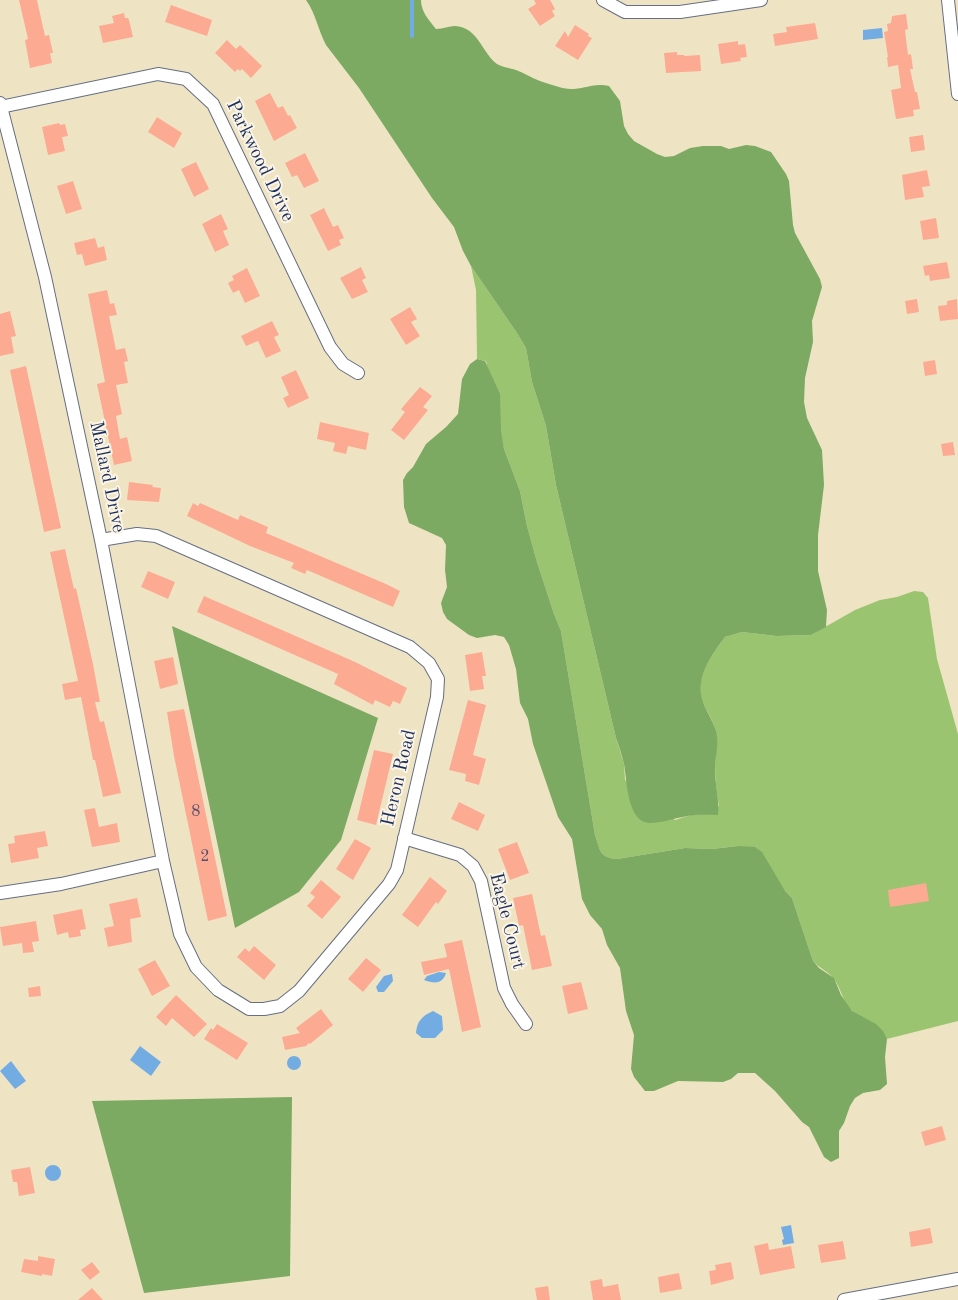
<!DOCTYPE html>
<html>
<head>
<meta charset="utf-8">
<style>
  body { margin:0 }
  canvas { display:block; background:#eee4c4 }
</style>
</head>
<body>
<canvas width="958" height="1300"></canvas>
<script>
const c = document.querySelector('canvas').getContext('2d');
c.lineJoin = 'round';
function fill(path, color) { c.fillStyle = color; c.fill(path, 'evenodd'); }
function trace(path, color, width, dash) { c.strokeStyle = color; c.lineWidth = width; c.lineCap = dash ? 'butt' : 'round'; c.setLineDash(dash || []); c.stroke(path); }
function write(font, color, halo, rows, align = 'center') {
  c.font = font + ' "Old Standard TT",serif'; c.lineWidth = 4; c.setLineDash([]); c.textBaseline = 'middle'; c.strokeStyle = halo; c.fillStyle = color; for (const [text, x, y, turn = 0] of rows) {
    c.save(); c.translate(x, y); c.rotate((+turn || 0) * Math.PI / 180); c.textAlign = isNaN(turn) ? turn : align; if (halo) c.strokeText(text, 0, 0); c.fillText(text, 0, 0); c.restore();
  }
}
fill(new Path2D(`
  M471 266 517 333 526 348 532 382 546 426 556 485 616 738 624 764 625 780 675 820 719 806C717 793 715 780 715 767 715 755 718 744 716 732 714 721 706 711 702 700 695 676 712 655 725 637L742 632 776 636 811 635 855 610 880 600 897 597 914 591 923 592 928 598 937 659 958 734V1021L887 1039C876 1021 863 1022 851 1010 842 1000 841 988 834 979 828 971 819 968 813 961L792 898 738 846 712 849 685 848 617 859C599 858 600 849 595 835L561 631 554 614 537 562 527 526 520 491 504 449 486 361 477 359 476 290Z`), '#9bc470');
fill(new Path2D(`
  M306 0H421C421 12 429 20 436 29 443 29 449 26 455 26 478 27 482 53 497 64 502 67 510 68 516 70 524 73 532 78 540 81 550 84 564 90 574 89 588 88 594 83 609 86L620 101 624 126 628 134 634 141 657 154 665 157 674 156 690 148 703 146H721L729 149 746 145 755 146 771 152 786 174 789 181 793 225 795 233 820 279 822 287 812 321 813 342 805 378 804 402 807 418 822 450 824 485 818 535V571L827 610 826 627 811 635 776 636 742 632 725 637C712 655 696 675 702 699 705 710 713 720 716 731 719 742 716 754 715 765 714 782 720 799 718 815 707 815 694 814 683 817 672 819 661 823 649 823 627 822 627 780 624 764 622 755 619 747 616 738L556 485 546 426 532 382 526 348 517 333 471 266 463 251 454 227 432 198 359 88 326 45C318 30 316 14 306 0Z
  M477 359 485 361 500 394 501 431 504 449 520 491 527 526 537 562 554 614 561 631 595 835C600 849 599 858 617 859L685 848 712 849 738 846 755 847 762 852 785 891 792 898 813 961 819 968 834 978 841 995 852 1011 876 1024 883 1031 887 1039 885 1057 887 1084 880 1090 863 1093 855 1098 850 1106 844 1123 839 1131V1158L831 1162 824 1157 809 1127 802 1122 775 1091 755 1073H738L731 1079 723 1082 678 1081 654 1091H645L634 1077 631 1069 634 1035 626 1011 620 968 607 945 602 929 590 915 582 899 572 839 558 817 533 744 528 719 520 703 516 669 509 645 504 637 495 635 477 638 469 635 447 619 443 612 441 603 447 587 445 570 446 545 442 538 409 523 404 507 403 480 407 473 413 467 426 444 446 427 458 414 462 379 470 364Z
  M172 626 378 718 341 840 299 892 235 928Z
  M292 1097 290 1276 144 1293 92 1101Z`), '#7caa62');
fill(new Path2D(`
  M882 28 883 38 863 40V30Z
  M439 972 446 973C443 984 434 984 424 980L427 976Z
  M392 974 393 981 384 992H378L376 987 384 976Z
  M433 1011 442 1016 443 1030 435 1038H422L416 1033C417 1021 422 1016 433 1011Z
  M140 1046 161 1062 151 1076 130 1060Z
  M287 1063a7 7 0 1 1 14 0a7 7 0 1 1-14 0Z
  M11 1061 26 1081 15 1089 0 1071Z
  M45 1173a8 8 0 1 1 16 0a8 8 0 1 1-16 0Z
  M791 1225 794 1243 783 1245 782 1240 784 1239 781 1227Z`), '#73ace3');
trace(new Path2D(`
  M412 36V0`), '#73ace3', 4);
fill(new Path2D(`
  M19 0H37L45 36 49 35 53 53H50L52 63 30 68 25 40 28 39Z
  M534 0H550L555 9 552 11 555 16 540 26 528 9 536 4Z
  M171 5 212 20 207 36 165 22Z
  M124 13 125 18H128L129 20 133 37 103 43 99 26 114 23 112 16Z
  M906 14 908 29 905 30 908 55 911 54 913 69H910L915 92H917L920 109 913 110 914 116 896 119 891 90 901 88 898 65 888 67 887 57H888L884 32 888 31 887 24 891 23 892 16Z
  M815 23 818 39 775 46 773 34 787 32 786 27Z
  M575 25 589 34 588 36 592 38 578 60 555 46 565 31 568 37Z
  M227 40 236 49 240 45 262 66 251 78 242 69 240 71 238 69 235 72 215 53Z
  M738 41V45L745 44 747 57 740 58 741 61 721 64 718 44Z
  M677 52V55H684L685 56 700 55 701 71 666 73 664 53Z
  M270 93 278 108 283 106 288 116 290 115 297 128 274 141 255 101Z
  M157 117 182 133 174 148 148 132Z
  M59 123 60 125 65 124 68 136 62 137 65 151 48 155 42 127Z
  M923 135 925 150 911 152 909 137Z
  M305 153 319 181 304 188 297 175 292 177 285 163Z
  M196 162 209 189 194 197 181 169Z
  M927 170 930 186 922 187 924 197 905 200 902 175Z
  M73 181 82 209 66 214 57 186Z
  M324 208 333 227 338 225 344 238 339 240 341 245 328 251 310 215Z
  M221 214 228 229 223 231 229 245 215 252 202 224Z
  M936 218 939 238 923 240 920 221Z
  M95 238 98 248 104 246 107 260 85 266 82 254 77 255 74 243Z
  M947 262 950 278 930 281 929 275 925 276 923 266Z
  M361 267 366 278 362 280 368 292 352 299 340 278Z
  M247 268 260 296 245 303 239 290 233 293 228 283 234 280 232 276Z
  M107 290 110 304 114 303 117 315 109 316 116 350 125 348 128 361 124 362 128 383 116 385 122 414 116 416 120 439 127 437 132 461 114 465 97 384 105 382 88 294Z
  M917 299 919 312 907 314 905 301Z
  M957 299 958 319 940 321 938 306 947 305V301Z
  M410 307 417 319 411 322 420 336 406 345 390 319Z
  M10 311 16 336 11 337 14 353 0 356V314Z
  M272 321 279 335 274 337 281 351 266 358 258 341 246 346 241 336Z
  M935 360 937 374 925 376 923 362Z
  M26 366 61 528 44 532 10 370Z
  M296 370 309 398 288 408 283 398 289 395 281 377Z
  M420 387 432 396 423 407 428 410 404 440 391 430 405 412 401 409Z
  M320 422 369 433 366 450 348 446 346 454 333 451 335 443 317 439Z
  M953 442 955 455 943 456 941 444Z
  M129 482 153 485 152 487 161 488 159 502 127 500Z
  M193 503 198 506 200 503 238 520 240 515 268 527 266 533 386 584 400 591 393 607 307 570 305 574 291 568 294 563 250 546 187 516Z
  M65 549 74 589 76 588 93 664 100 702H95L100 722 104 721 121 793 103 797 95 760H93L81 697 65 700 62 684 78 681 50 552Z
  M148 571 175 582 168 599 141 587Z
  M204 596 353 661 407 688 400 704 393 701 390 707 375 700 373 705 334 684 338 674 197 612Z
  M482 652 486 676H482L484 689 470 691 465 655Z
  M173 657 178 684 160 689 154 661Z
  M468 700 486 705 473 755 486 759 479 785 465 781 466 774 449 770Z
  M184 709 227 916 208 921 174 756 167 712Z
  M374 750 393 754 376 825 357 820Z
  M459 802 485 815 478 831 451 819Z
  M95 808 99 827 117 823 120 842 92 847 84 810Z
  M45 831 48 846 37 848 39 858 11 863 8 844 15 843 14 836Z
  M355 839 371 848 353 880 336 869Z
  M517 842 529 873 510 880 498 849Z
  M430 877 447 891 438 904 436 902 418 927 402 915Z
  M321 880 341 897 322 919 307 906 315 897 310 893Z
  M926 883 929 901 890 907 888 890Z
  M532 894 541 936 545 935 552 966 532 970 523 925 519 926 513 898Z
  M137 898 141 917 130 919 132 942 108 947 104 928 114 926 109 904Z
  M82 909 86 929 80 930 81 936 69 938 68 932 57 935 53 915Z
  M36 921 39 941 32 942 34 952 23 953 22 943 3 946 0 927Z
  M462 940 481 1027 462 1032 449 969 424 975 421 962 447 957 444 944Z
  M254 946 276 965 264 980 237 957 245 948 249 952Z
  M366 958 381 970 363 992 348 979Z
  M155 960 170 986 152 996 138 969Z
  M581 982 588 1009 568 1014 562 986Z
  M40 986 41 996 29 997 28 988Z
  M176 995 207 1024 194 1037 172 1018 166 1026 156 1017Z
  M321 1009 333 1025 310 1044 309 1043 306 1046 285 1050 282 1037 300 1033 296 1028Z
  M217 1024 248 1043 237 1060 204 1039 211 1028 213 1030Z
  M942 1126 946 1140 925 1146 921 1132Z
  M30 1167 35 1193 19 1196 17 1182H13L11 1170Z
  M930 1228 933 1243 911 1247 909 1232Z
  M843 1241 846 1259 821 1263 818 1245Z
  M768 1243 769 1250 791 1246 795 1268 760 1275 754 1246Z
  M38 1256 55 1259 52 1276 42 1274V1276L21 1272 24 1259 38 1261Z
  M92 1262 100 1272 90 1280 81 1270Z
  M731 1262 734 1279 711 1285 709 1271 716 1270 715 1265Z
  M679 1273 682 1289 660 1293 658 1277Z
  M602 1279 603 1287 618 1284 621 1300H593L590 1281Z
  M548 1286 550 1300H537L535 1288Z
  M92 1288 103 1300H78Z`), '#fcab92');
const minor = new Path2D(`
  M603 0 625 12H680L761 0
  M948 0 958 94
  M0 103 45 277 101 540 163 861 180 934 196 967 218 990 249 1009H264L280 1006 299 991 389 884 397 870 437 697 438 679 429 663 410 647 156 536 137 534 101 540
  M1 107 158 74 186 79 213 104 330 347 343 364 358 373
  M404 838 460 855 473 866 481 881 504 988 512 1004 526 1024
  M0 893 61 884 163 861
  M844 1300 958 1279`);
trace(minor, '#656e82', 14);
trace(minor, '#fff', 12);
write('16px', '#534e6b', null, [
  ["8",196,812],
  ["2",205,857]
]);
write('19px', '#1b2f5e', '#fcf5e5', [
  ["Parkwood Drive",260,161,64],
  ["Mallard Drive",107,477,78],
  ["Heron Road",399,778,-77],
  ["Eagle Court",507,921,76]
]);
</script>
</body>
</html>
